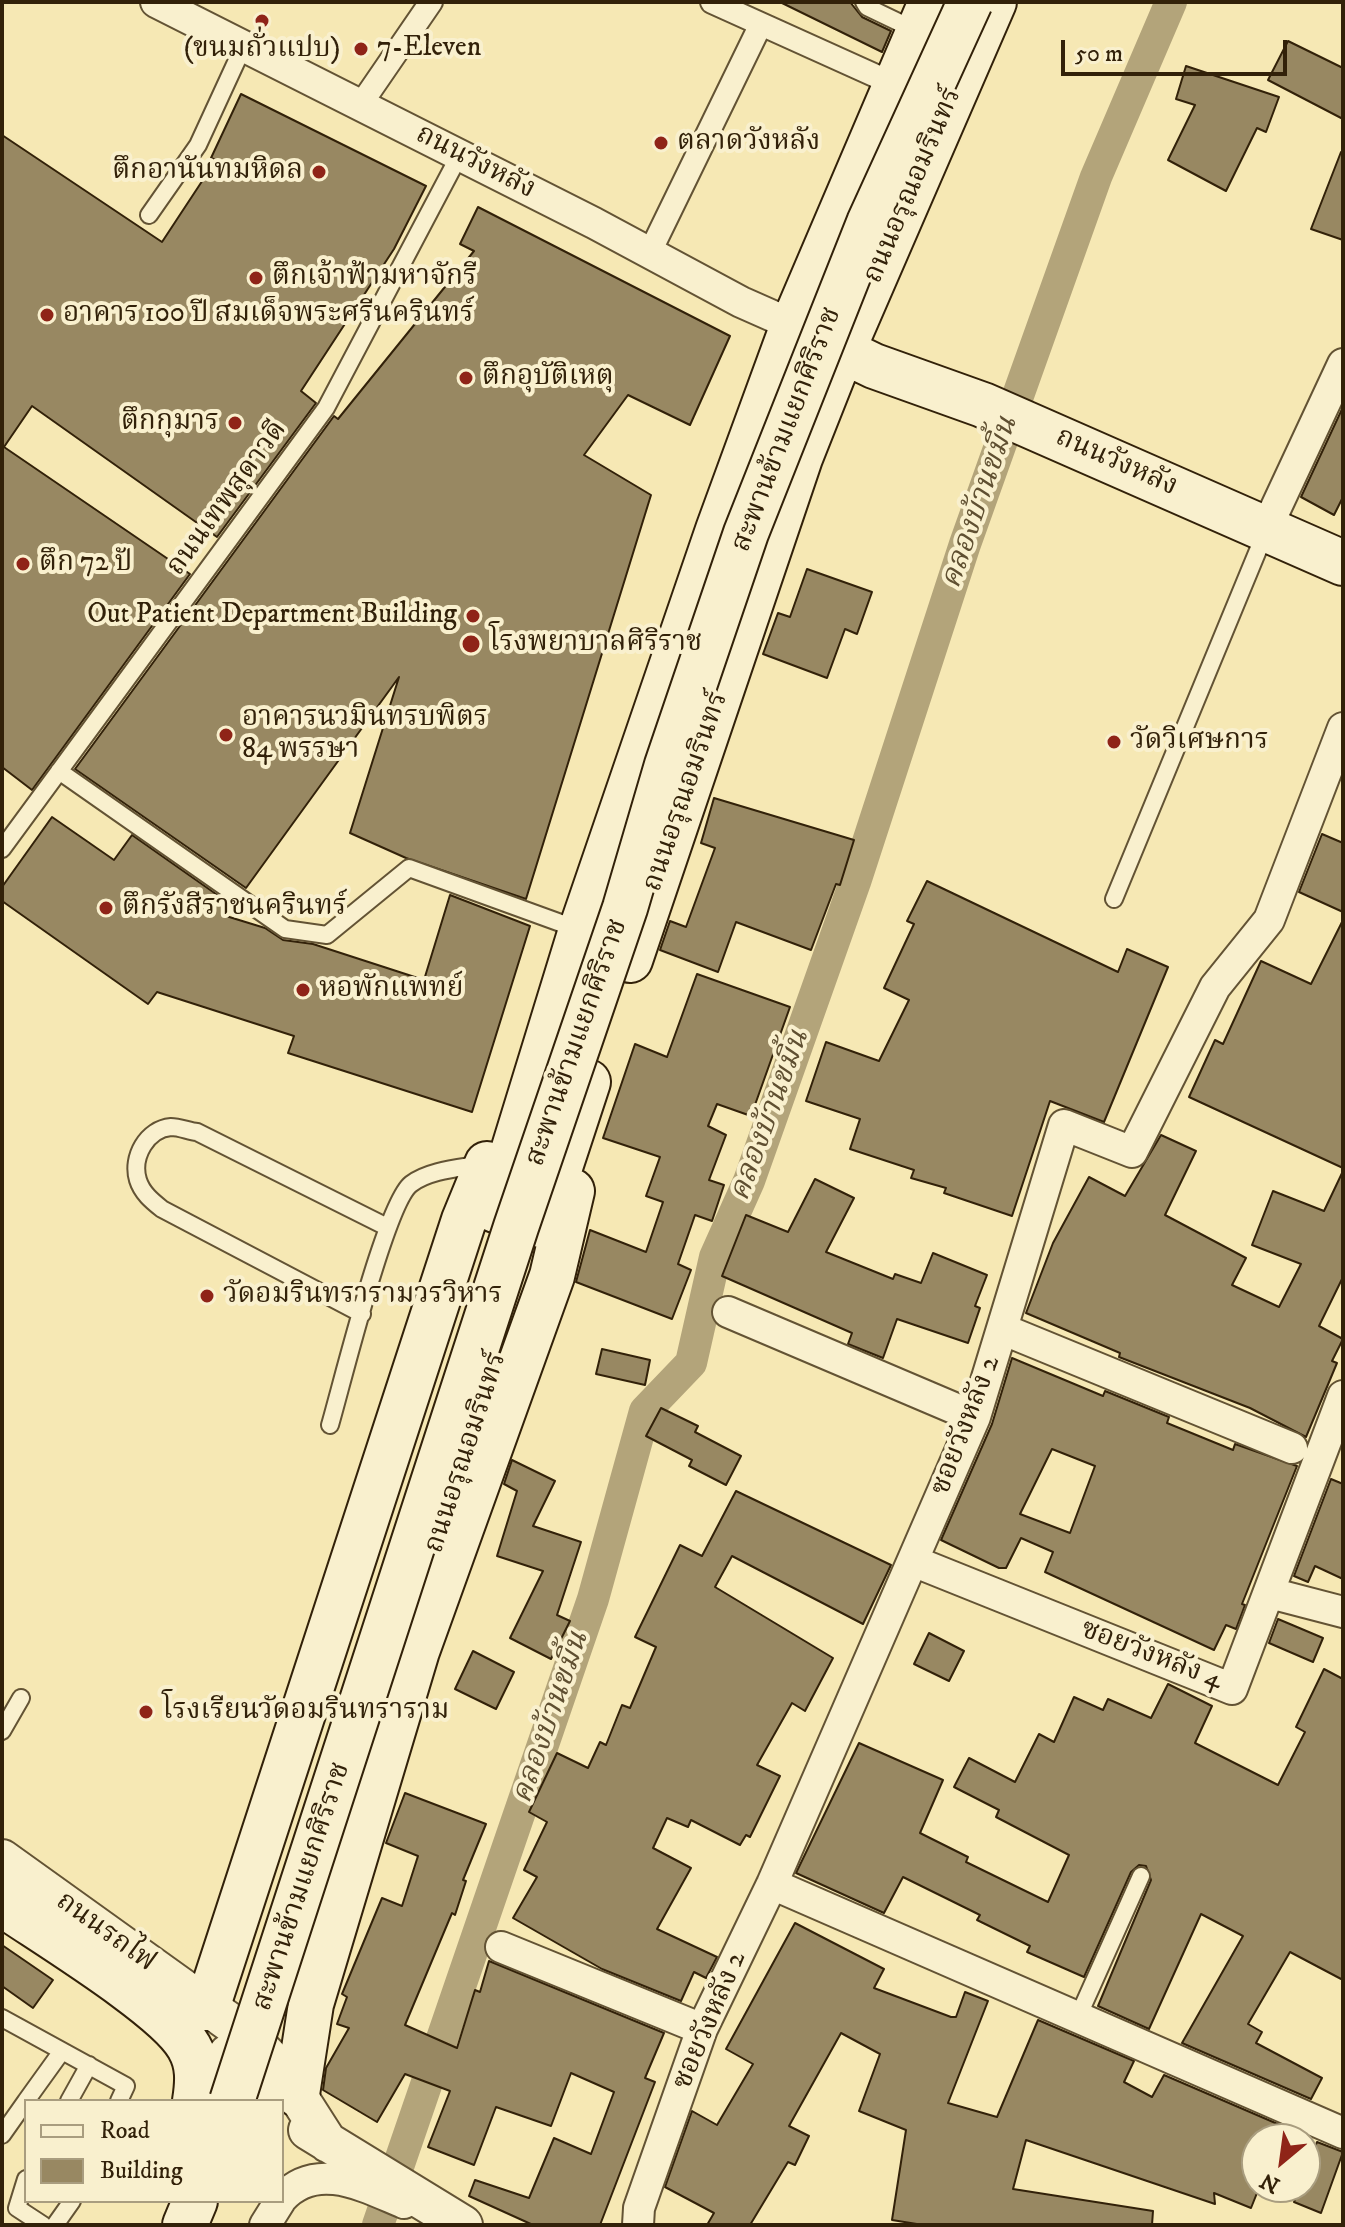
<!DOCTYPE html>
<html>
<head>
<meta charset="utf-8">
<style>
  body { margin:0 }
  #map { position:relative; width:1345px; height:2227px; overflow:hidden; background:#f6e8b4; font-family:"IM FELL DW Pica",serif }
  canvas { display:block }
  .frame { position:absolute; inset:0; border:4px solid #322109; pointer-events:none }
  .legend { position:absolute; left:24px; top:2099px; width:260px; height:104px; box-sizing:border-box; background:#f9f0ce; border:2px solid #a99d7f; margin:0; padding:10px 14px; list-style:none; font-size:24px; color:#322109 }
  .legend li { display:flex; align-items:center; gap:16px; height:40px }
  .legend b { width:40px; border:2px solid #a99d7f }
  .north { position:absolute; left:1241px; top:2123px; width:80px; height:80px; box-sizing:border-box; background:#f9f0ce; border:2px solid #a99d7f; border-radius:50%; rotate:209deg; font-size:22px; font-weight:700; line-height:32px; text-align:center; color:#322109 }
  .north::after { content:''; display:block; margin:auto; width:28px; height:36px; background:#8f2418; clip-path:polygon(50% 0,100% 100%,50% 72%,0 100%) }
  .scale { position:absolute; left:1061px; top:40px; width:226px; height:36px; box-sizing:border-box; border:4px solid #322109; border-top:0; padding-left:10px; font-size:24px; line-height:28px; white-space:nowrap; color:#322109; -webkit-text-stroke:6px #f9f0ce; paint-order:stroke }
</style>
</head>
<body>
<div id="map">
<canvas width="1345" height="2227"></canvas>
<div class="frame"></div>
<ul class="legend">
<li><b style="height:10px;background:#f9f0ce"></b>Road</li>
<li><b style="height:22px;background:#988862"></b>Building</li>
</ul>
<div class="north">N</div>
<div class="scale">50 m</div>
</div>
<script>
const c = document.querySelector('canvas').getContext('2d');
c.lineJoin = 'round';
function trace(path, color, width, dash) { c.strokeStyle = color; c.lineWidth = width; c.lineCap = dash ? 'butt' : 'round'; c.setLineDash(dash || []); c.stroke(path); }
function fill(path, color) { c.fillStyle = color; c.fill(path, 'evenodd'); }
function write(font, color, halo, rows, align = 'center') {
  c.font = font + ' "IM FELL DW Pica","Noto Serif Thai",serif'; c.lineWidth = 8; c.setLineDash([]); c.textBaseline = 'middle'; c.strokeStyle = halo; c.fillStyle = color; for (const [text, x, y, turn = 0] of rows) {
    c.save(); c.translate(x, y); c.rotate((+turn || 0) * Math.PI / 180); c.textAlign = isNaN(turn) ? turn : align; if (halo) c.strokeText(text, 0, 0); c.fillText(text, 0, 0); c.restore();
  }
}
trace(new Path2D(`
  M378 2225 593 1599 645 1411 691 1363 715 1257 749 1181 855 882 965 544 1096 177 1171 2`), '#b3a47a', 32);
const building = new Path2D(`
  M780 2H850L862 17 891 31 882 52Z
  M1288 41 1343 68V119L1268 80Z
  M1186 66 1279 97 1266 132 1257 128 1226 191 1168 160 1195 105 1176 99Z
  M241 94 426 186 394 249 301 391 316 403 217 537 32 406 4 447 190 574 32 790 2 767V135L162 242 216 160 211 158Z
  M1341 152H1343V240L1311 229Z
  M478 207 730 336 690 425 628 395 584 455 651 495 526 899 406 858 350 833 399 677 246 888 75 769 334 416 338 419 474 251 460 244Z
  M1343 407V497L1334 515 1301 497Z
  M807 569 872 592 857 634 845 629 827 678 763 654 778 613 790 617Z
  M714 798 854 840 840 885 836 884 811 950 736 922 718 972 660 950 670 921 686 927 715 848 701 843Z
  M52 817 114 860 132 835 233 906 226 916 265 928 283 940 313 944 424 980 450 895 530 926 472 1112 288 1053 294 1036 157 992 148 1004 2 901V887Z
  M1322 834 1343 843V912L1299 892Z
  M927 881 1118 972 1127 949 1168 967 1104 1122 1050 1101 1012 1216 944 1193 946 1188 911 1178 914 1170 850 1149 860 1119 806 1101 826 1042 879 1061 909 1000 884 988 914 924 907 921Z
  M1343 920V1168L1189 1097 1215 1040 1223 1044 1261 961 1311 984Z
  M697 974 790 1007 751 1116 717 1104 708 1126 726 1135 709 1180 724 1185 712 1221 695 1215 678 1264 691 1270 672 1319 576 1282 590 1230 646 1252 663 1202 646 1196 660 1157 603 1138 635 1044 667 1057Z
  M1161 1135 1196 1151 1165 1215 1246 1258 1232 1285 1279 1307 1301 1264 1252 1245 1273 1191 1324 1211 1343 1171V1277L1319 1326 1343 1339 1332 1361 1337 1363 1306 1437 1250 1408 1119 1357 1120 1353 1026 1313 1053 1243 1089 1177 1125 1196Z
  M815 1179 854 1198 826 1252 893 1279 895 1274 921 1283 933 1253 987 1275 975 1306 980 1308 968 1343 897 1319 883 1358 848 1344 852 1333 722 1276 746 1215 788 1232Z
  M602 1349 650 1360 645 1385 596 1374Z
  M1012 1358 1103 1396 1105 1391 1169 1417 1167 1423 1233 1450 1235 1444 1297 1466 1242 1604 1245 1605 1236 1629 1226 1625 1214 1650 1045 1572 1053 1552 1021 1538 1006 1568H999L941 1540 992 1424ZM1052 1449 1095 1466 1070 1533 1020 1514Z
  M661 1408 698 1426 695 1432 741 1456 726 1485 689 1466 692 1460 646 1436Z
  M512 1460 555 1481 533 1526 581 1542 557 1615 570 1621 551 1659 510 1638 543 1571 497 1556 517 1491 504 1484Z
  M1331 1479 1343 1484V1579L1315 1566 1308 1582 1294 1576Z
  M736 1491 891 1565 863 1624 732 1556 715 1587 833 1658 805 1711 792 1703 757 1765 780 1776 750 1837 746 1835 740 1845 691 1820 688 1827 667 1818 653 1848 691 1868 657 1929 717 1957 706 1978 694 1972 681 2001 602 1969 513 1918 537 1877 524 1870 547 1822 529 1812 557 1753 588 1768 600 1742 606 1745 622 1705 630 1708 656 1647 635 1637 680 1545 702 1556Z
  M1278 1619 1323 1638 1313 1662 1269 1643Z
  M929 1633 964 1651 949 1681 914 1664Z
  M473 1651 514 1672 496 1709 455 1689Z
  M1324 1669 1343 1679V1980L1290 1952 1248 2024 1262 2032 1256 2043 1322 2078 1311 2099 1182 2043 1243 1936 1201 1914 1149 2029 1098 2006 1151 1880 1146 1866 1139 1865 1131 1872 1084 1977 1027 1952 1030 1946 977 1920 980 1915 903 1877 884 1913 796 1873 859 1743 943 1780 920 1833 968 1857 966 1862 1048 1902 1069 1855 996 1817 999 1810 954 1787 969 1758 1015 1782 1039 1734 1054 1742 1074 1697 1103 1710 1108 1699 1151 1718 1168 1684 1212 1706 1195 1743 1278 1785 1305 1732 1296 1727Z
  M405 1793 486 1824 463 1880 466 1881 455 1915 452 1913 405 2025 457 2048 475 1990 480 1992 489 1961 664 2033 645 2078 655 2082 600 2225H533L469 2196 475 2180 529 2198 554 2138 591 2154 614 2092 571 2073 551 2126 496 2107 474 2165 428 2147 450 2091 405 2074 377 2122 323 2090 326 2068 349 2028 337 2024 347 1997 342 1994 382 1898 402 1906 418 1856 386 1843Z
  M795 1923 884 1969 874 1988 951 2017H956L965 1992 988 2001 948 2103 997 2117 1038 2020 1134 2061 1124 2082 1152 2097 1164 2075 1294 2131 1290 2139H1257V2193L1251 2208 1214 2193 1215 2204 1026 2140 1013 2189 1153 2211 1152 2225H923L892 2220 906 2130 859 2111 880 2054 841 2033 789 2126 809 2136 795 2165 788 2162 750 2225H707L714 2213 665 2187 692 2111 717 2125 753 2064 726 2049Z
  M2 1945 53 1980 33 2008 2 1986Z
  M1317 2142 1343 2152 1321 2213 1294 2202 1300 2187H1305V2174Z`);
fill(building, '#988862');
trace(building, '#322109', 2);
const service = new Path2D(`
  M864 2 867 7 917 31
  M149 215 198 145 244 45
  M59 771 285 929 327 935 409 868 580 930
  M2 849 326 408 459 156
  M1114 899 1266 531
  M362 1314 162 1209C152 1201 142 1193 138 1180 131 1157 147 1129 171 1127 179 1127 189 1131 197 1132L387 1227
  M330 1425C342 1384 386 1203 411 1184 429 1170 461 1168 482 1164
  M2 1731 21 1698
  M1078 2017 1141 1876
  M2 2018 126 2086 119 2101
  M26 2101 62 2051
  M69 2101 89 2065
  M2 2135 26 2101
  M26 2179 17 2208 43 2225
  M55 2225 72 2201`);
const pedestrian = new Path2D(`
  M712 2 896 85
  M361 104 431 2
  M650 252 760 26`);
const minor = new Path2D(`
  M156 2 594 223 741 302 793 325
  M1266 529 1343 364
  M728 1312 975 1417
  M1002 1329 1292 1448
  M913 1561 1232 1689 1343 1396
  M1270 1593 1343 1612
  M772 1884 1343 2133
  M501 1947 702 2029
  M282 2198C317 2160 365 2187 404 2203
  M265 2225 280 2201
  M638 2225 639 2208 702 2029 772 1884 975 1417 1064 1125 1132 1152 1215 987 1269 920 1343 728`);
const tertiary = new Path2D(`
  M2 1859 246 2034 282 2071 328 2143
  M228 2054 252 2094 264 2101
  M308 2130 463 2225`);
const secondary = new Path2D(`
  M816 338 874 366 983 405 1343 563
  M630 960 800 458 842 352 994 2
  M495 1210 581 930 718 530 793 325 931 2
  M541 1225 588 1082
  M2 1904C44 1933 167 2007 189 2047 199 2064 198 2082 195 2101
  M207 2008 464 1220 487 1164
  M297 2094 311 2004 417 1651 552 1276 572 1191
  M185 2225 195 2201`);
trace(service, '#635334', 20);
trace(pedestrian, '#635334', 26);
trace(minor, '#635334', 34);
trace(tertiary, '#635334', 42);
trace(secondary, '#322109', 48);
trace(service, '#f9f0ce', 16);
trace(pedestrian, '#f9f0ce', 22);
trace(minor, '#f9f0ce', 30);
trace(tertiary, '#f9f0ce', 38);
trace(secondary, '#f9f0ce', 44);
const secondaryBridge = new Path2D(`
  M232 2101 516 1227 625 908 667 765 746 533 869 223 970 2`);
trace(secondaryBridge, '#322109', 48, []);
trace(secondaryBridge, '#f9f0ce', 44);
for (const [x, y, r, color] of [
  [262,21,8,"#8f2418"],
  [361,49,8,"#8f2418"],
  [661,143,8,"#8f2418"],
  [319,172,8,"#8f2418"],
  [256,278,8,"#8f2418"],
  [47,315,8,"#8f2418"],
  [466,378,8,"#8f2418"],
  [235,423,8,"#8f2418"],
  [23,564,8,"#8f2418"],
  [473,616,8,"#8f2418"],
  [471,644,10,"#8f2418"],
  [226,735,8,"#8f2418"],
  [1114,742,8,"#8f2418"],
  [106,908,8,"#8f2418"],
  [303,990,8,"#8f2418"],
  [207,1296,8,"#8f2418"],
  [146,1712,8,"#8f2418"]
]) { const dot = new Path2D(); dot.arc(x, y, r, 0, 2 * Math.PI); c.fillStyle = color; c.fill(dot); trace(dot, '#f9f0ce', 3); }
write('28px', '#322109', '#f9f0ce', [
  ["7-Eleven",377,49],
  ["(ขนมถั่วแปบ)",262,50,"center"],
  ["ตลาดวังหลัง",677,143],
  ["ตึกอานันทมหิดล",303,172,"right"],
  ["ตึกเจ้าฟ้ามหาจักรี",272,278],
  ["อาคาร 100 ปี สมเด็จพระศรีนครินทร์",63,315],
  ["ตึกอุบัติเหตุ",482,378],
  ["ตึกกุมาร",219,423,"right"],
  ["ตึก 72 ปั",39,564],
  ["Out Patient Department Building",457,616,"right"],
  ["โรงพยาบาลศิริราช",489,644],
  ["อาคารนวมินทรบพิตร",242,719],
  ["84 พรรษา",242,751],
  ["วัดวิเศษการ",1130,742],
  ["ตึกรังสีราชนครินทร์",122,908],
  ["หอพักแพทย์",319,990],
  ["วัดอมรินทรารามวรวิหาร",223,1296],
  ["โรงเรียนวัดอมรินทราราม",162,1712]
], 'left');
write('28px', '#322109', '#f9f0ce', [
  ["ถนนวังหลัง",475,163,27],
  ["ถนนอรุณอมรินทร์",914,186,-67],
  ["สะพานข้ามแยกศิริราช",788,430,-69],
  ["ถนนวังหลัง",1116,463,24],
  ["ถนนเทพสุดาวดี",228,499,-54],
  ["ถนนอรุณอมรินทร์",687,792,-71],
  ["สะพานข้ามแยกศิริราช",578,1043,-71],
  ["ซอยวังหลัง 2",967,1426,-69],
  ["ถนนอรุณอมรินทร์",467,1453,-72],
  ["ซอยวังหลัง 4",1151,1656,21],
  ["สะพานข้ามแยกศิริราช",303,1887,-72],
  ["ถนนรถไฟ",105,1933,36],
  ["ซอยวังหลัง 2",711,2021,-67]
]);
write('italic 30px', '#5f4f31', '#f9f0ce', [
  ["คลองบ้านขมิ้น",981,503,-71],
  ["คลองบ้านขมิ้น",771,1116,-70],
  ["คลองบ้านขมิ้น",552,1718,-71]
]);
</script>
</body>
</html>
